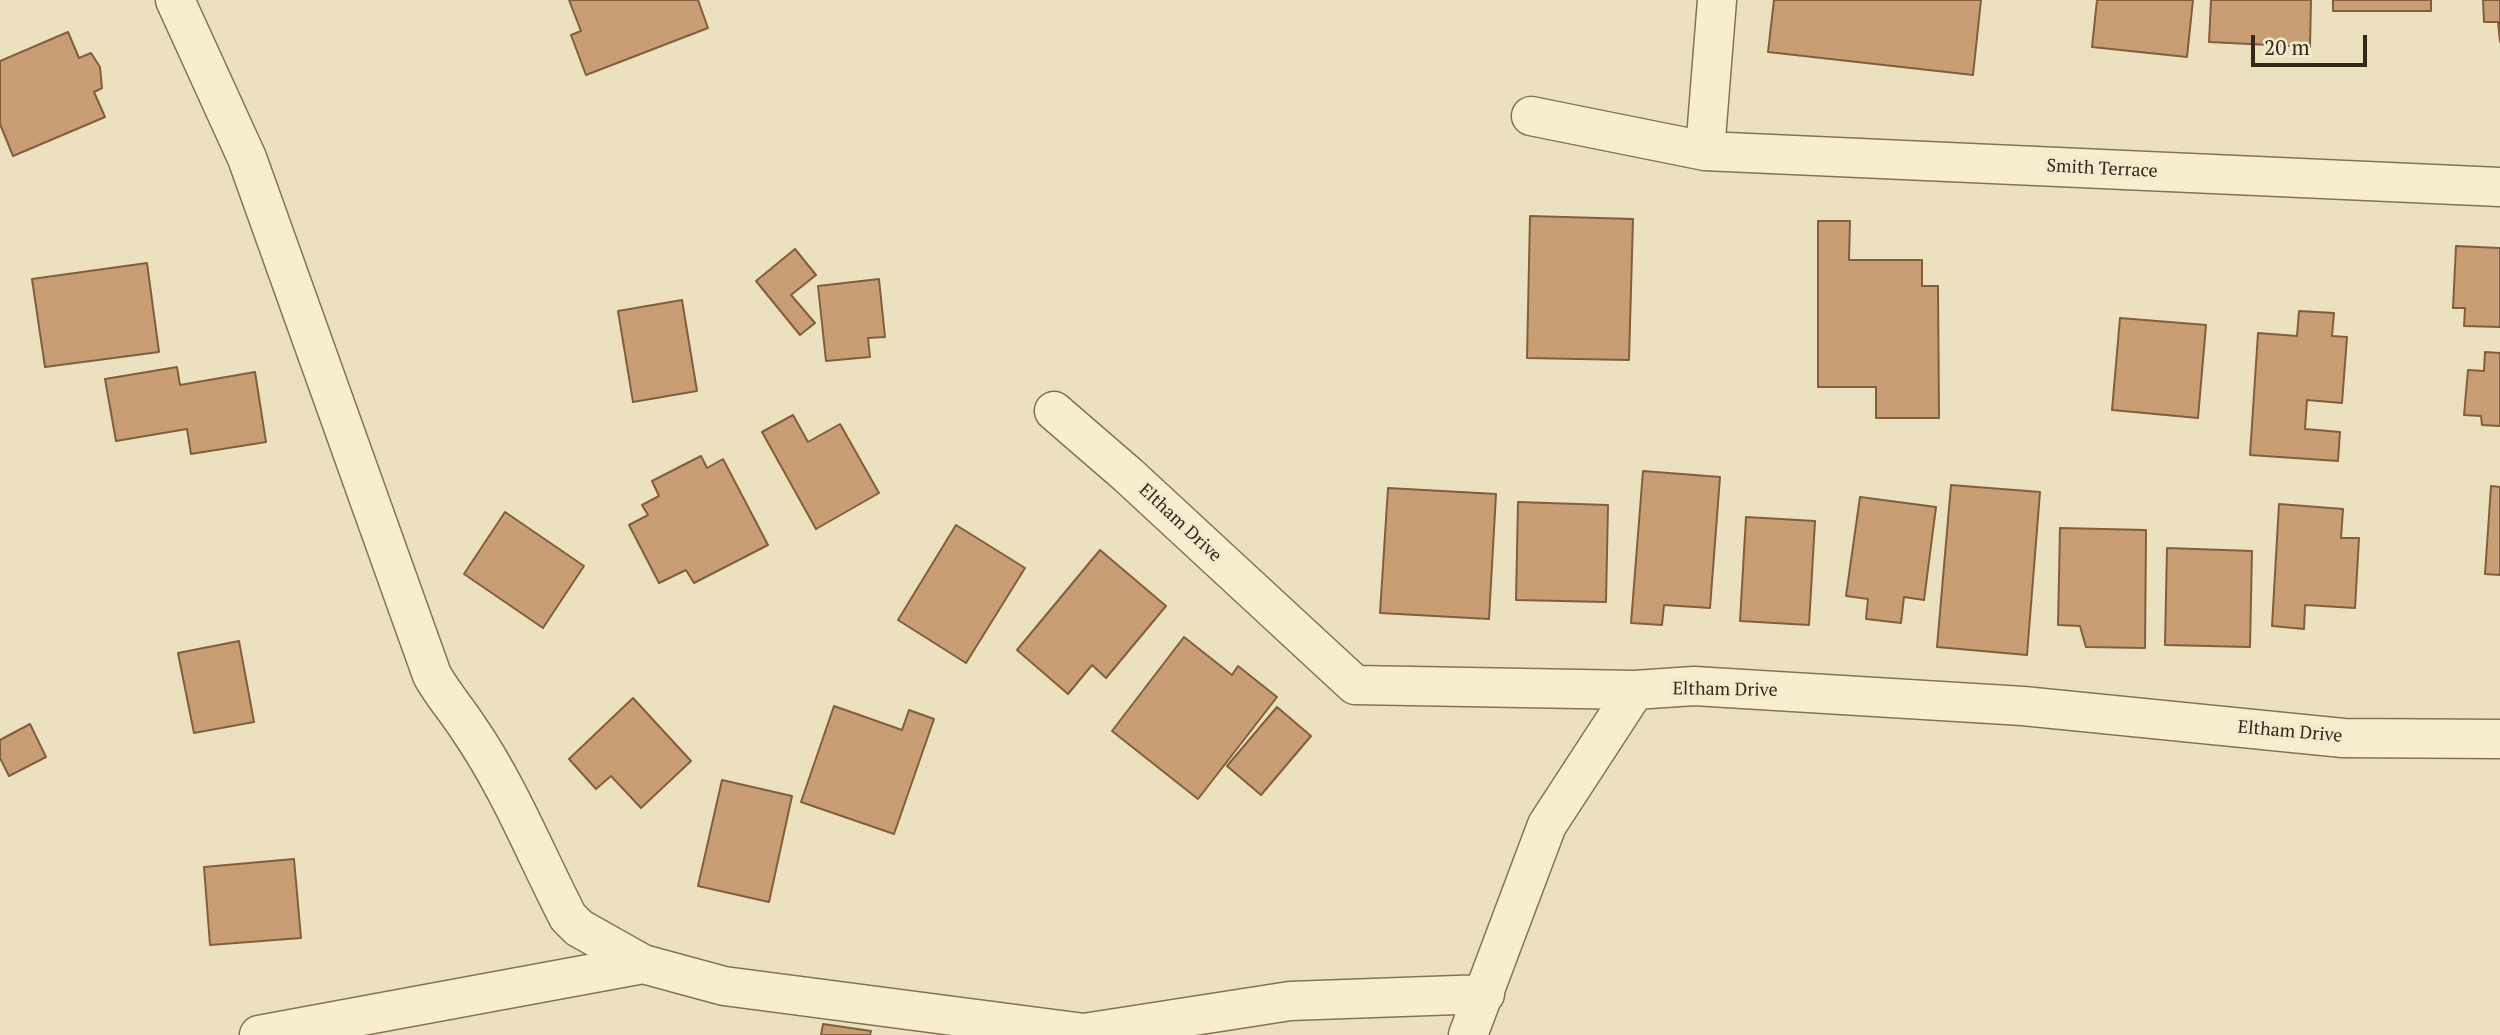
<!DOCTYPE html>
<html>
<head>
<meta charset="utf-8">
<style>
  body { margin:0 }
  #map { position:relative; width:2500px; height:1035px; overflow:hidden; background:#ece1be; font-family:"PT Serif",serif }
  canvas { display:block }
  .scale { position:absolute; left:2251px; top:35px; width:116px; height:32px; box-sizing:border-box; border:4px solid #33281c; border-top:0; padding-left:9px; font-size:21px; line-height:24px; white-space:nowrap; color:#33281c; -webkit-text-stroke:5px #f3ebcd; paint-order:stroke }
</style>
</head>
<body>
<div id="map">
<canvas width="2500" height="1035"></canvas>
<div class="scale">20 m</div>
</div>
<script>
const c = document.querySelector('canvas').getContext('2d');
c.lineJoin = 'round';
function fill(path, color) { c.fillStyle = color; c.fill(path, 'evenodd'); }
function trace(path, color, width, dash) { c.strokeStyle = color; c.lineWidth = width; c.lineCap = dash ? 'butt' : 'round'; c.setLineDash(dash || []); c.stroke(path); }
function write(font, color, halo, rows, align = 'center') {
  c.font = font + ' "PT Serif",serif'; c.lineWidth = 7; c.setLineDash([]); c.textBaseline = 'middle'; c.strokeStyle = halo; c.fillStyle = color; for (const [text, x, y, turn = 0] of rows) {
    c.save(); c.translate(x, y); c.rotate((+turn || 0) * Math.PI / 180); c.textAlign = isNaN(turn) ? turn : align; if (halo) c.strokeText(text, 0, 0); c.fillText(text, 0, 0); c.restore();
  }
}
const building = new Path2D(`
  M569 0H698L708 28 586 75 571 35 581 31Z
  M1774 0H1981L1973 75 1768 52Z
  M2097 0H2193L2187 57 2092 47Z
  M2211 0H2311L2310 47 2209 42Z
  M2333 0H2431V11H2333Z
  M2483 0H2500V42L2498 22H2484Z
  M68 32 79 58 91 53 100 67 102 88 94 92 105 117 13 156 0 124V61Z
  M1530 216 1633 219 1629 360 1527 358Z
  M1818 221H1850L1849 260H1922V286H1938L1939 418H1876V387H1818Z
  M2456 246 2500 248V327L2464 326 2465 308H2453Z
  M795 249 816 275 791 295 815 323 800 335 756 281Z
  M147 263 159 352 45 367 32 279Z
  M879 279 885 337 868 338 870 357 826 361 818 286Z
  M682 300 697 391 633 402 618 311Z
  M2299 311 2334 313 2332 336 2347 337 2342 403 2307 400 2305 429 2340 432 2338 461 2250 455 2258 333 2297 336Z
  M2120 318 2206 325 2198 418 2112 410Z
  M2485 352 2500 353V426L2482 425 2481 416 2464 415 2468 370 2484 371Z
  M177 367 180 385 255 372 266 442 191 454 187 429 116 441 105 379Z
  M793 415 808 442 840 424 879 493 816 529 762 432Z
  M701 456 707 468 723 459 768 545 694 583 686 570 659 583 629 525 648 515 642 505 659 496 652 481Z
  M1643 471 1720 477 1710 608 1664 605 1662 625 1631 623Z
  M1951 485 2040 492 2027 655 1937 647Z
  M2491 486 2500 487V575L2485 574Z
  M1388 488 1496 494 1489 619 1380 613Z
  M1860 497 1936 507 1924 600 1904 597 1901 623 1866 619 1868 599 1846 596Z
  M1518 502 1608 505 1606 602 1516 600Z
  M2279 504 2343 509 2341 538H2359L2355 608 2305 605 2304 629 2272 626Z
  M505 512 584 566 543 628 464 574Z
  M1746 517 1815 521 1809 625 1740 621Z
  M956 525 1025 568 966 663 898 620Z
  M2060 528 2146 530 2145 648 2086 647 2080 626 2058 625Z
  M2167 548 2252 551 2250 647 2165 645Z
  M1100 550 1166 606 1106 678 1092 665 1068 694 1017 650Z
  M1184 637 1232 675 1238 666 1277 697 1198 799 1112 731Z
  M239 641 254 722 194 733 178 653Z
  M633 698 691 761 641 808 611 776 596 789 569 759Z
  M834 706 902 730 909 710 934 719 894 834 801 802Z
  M1277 707 1311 736 1261 795 1227 766Z
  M30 724 46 757 9 776 0 758V740Z
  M722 780 792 796 769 902 698 886Z
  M294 859 301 938 210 945 204 867Z
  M823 1024 871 1031 870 1035H821Z`);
fill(building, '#c99e74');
trace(building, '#815e3e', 2);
const minor = new Path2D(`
  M175 0 247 158 432 675C443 695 457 710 469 729 509 787 536 855 568 917L579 928 643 964 724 986 1084 1033 1290 1001 1485 994
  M1531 116 1705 151 2500 187
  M1705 151 1717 0
  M1054 411 1128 475 1355 685 1635 690 1694 686 2023 706 2343 738 2500 739
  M259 1035 643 964
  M1468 1035 1547 825 1635 690`);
trace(minor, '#837257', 41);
trace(minor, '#f7eed0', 38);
write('18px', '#33281c', '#f3ebcd', [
  ["Smith Terrace",2102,169,3],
  ["Eltham Drive",1180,523,43],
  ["Eltham Drive",1725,690,1],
  ["Eltham Drive",2290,732,5]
]);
</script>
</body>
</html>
